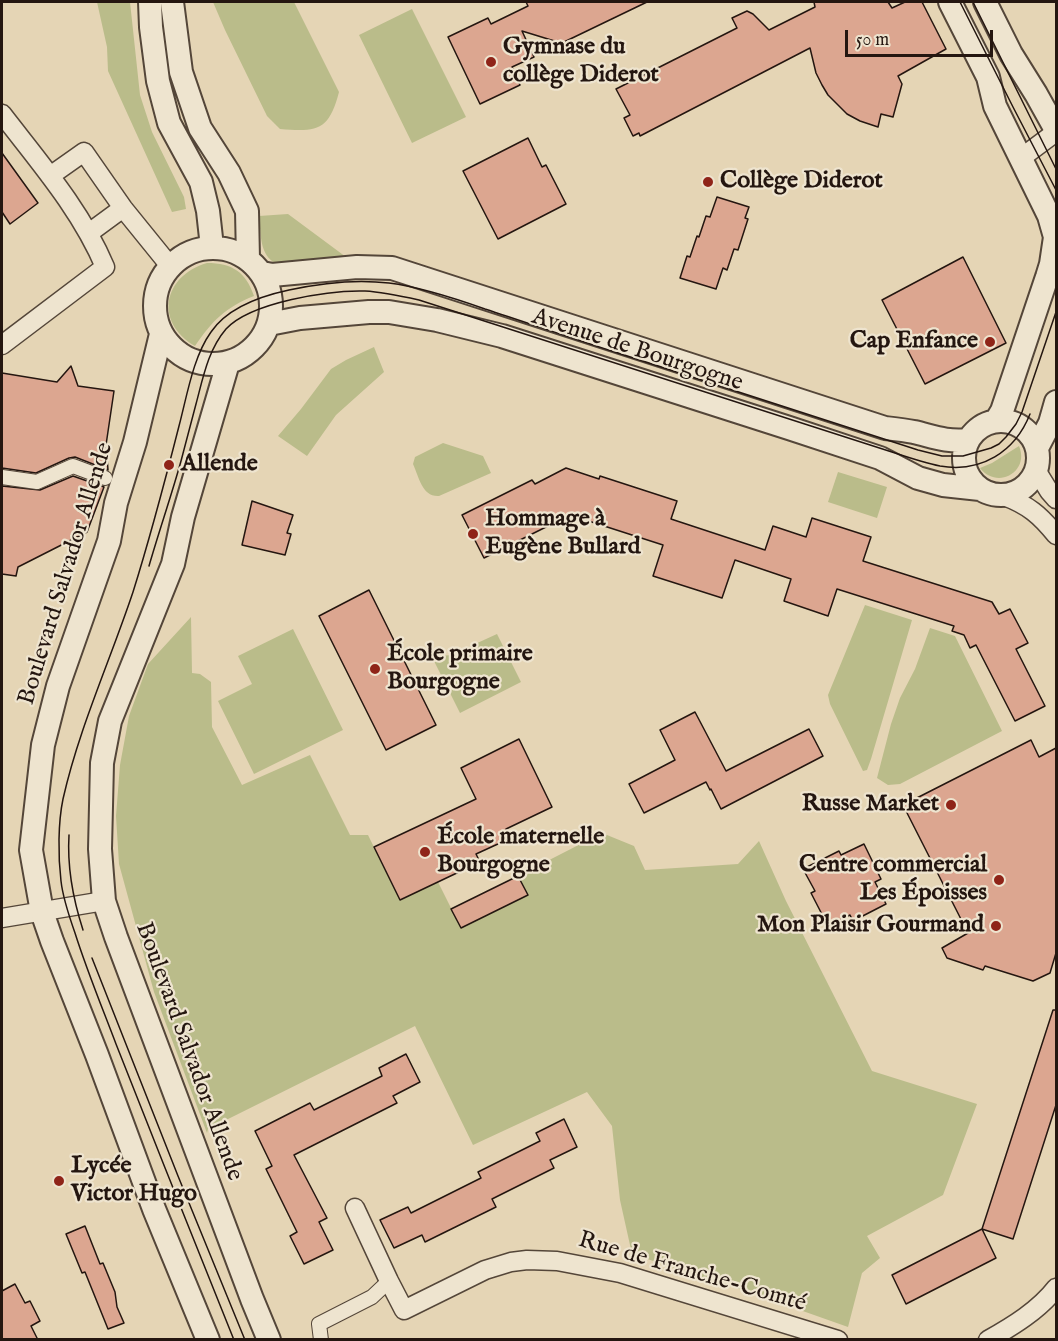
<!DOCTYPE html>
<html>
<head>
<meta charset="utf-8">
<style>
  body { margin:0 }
  #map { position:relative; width:1058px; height:1341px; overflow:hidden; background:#e5d5b5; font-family:"IM FELL English",serif }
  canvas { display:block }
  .frame { position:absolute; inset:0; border:3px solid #241610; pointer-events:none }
  .scale { position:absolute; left:845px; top:30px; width:148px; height:27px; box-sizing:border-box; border:3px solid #241610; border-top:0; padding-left:8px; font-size:18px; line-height:21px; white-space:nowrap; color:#241610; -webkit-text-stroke:4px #eee4cf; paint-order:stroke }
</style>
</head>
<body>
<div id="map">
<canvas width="1058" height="1341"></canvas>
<div class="frame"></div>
<div class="scale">50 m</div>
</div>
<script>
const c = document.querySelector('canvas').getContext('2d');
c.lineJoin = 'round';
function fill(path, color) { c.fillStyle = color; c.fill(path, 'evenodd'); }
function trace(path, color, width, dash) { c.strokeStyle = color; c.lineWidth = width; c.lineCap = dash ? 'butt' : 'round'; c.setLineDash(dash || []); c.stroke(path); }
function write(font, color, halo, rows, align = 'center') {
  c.font = font + ' "IM FELL English",serif'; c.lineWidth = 4.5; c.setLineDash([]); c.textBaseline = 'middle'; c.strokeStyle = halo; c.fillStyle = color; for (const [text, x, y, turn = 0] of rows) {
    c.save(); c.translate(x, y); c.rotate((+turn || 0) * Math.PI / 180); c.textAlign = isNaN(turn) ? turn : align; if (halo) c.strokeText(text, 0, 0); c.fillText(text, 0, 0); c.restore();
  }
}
fill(new Path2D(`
  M97 2H130L140 95 152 132 184 197 186 209 172 212 108 71 107 47Z
  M213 2H294L339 92C329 131 317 132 280 129L267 116 225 30Z
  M412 9 466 117 412 143 359 35Z
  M288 214 346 257 277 264C259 256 261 233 259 216Z
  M207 263C232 263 246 272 254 296 226 307 212 321 195 346 154 322 163 276 207 263Z
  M374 347 384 372 336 415 307 456 278 436 301 409 331 369 346 360Z
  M443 443 483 456 491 473 439 496C422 497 419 477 413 464L415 457Z
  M1019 446C1030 472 997 490 980 468L992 463Z
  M838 472 887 487 877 518 828 502Z
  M865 605 912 620 871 759 867 770 863 771 830 704 828 695Z
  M191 617 192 673 200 674 211 682 212 727 242 785 310 755 350 835H368L400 900 438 882 461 928 528 895 518 876 602 833 634 846 645 870 738 864 759 841 786 901 872 1071 977 1104 943 1195 867 1236 880 1258 862 1273 848 1327 766 1298 632 1254 620 1200 612 1126 587 1092 473 1145 415 1026 208 1129 207 1133 154 992 119 864 116 816 120 765 129 716 148 664Z
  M930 628 955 636 1002 731 900 784 888 785 877 778 891 724 900 698 915 669Z
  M293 629 343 730 254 774 218 701 252 684 238 656Z
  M497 634 521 682 460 713 428 649 442 656 451 655Z`), '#babc8a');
const building = new Path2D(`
  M526 2H647L564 42 561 43 522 31 534 57 512 67 520 85 480 104 448 37 488 18 491 24 528 6Z
  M814 2H888L892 8 905 2H922L946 49 898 76 902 84 893 117 881 114 878 127 860 121 847 114 828 95 822 85 816 73 810 48 640 136 639 133 633 136 624 118 630 115 616 89 737 28 732 18 747 11 753 14 769 30 815 7Z
  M528 138 542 167 546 165 566 204 498 239 463 171Z
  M2 153 38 203 10 224 2 212Z
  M717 197 749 207 745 218 748 219 738 250 734 249 727 270 723 268 716 289 680 278 687 256 690 257 697 236 699 237 706 216 710 217Z
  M963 257 1006 343 925 384 882 300Z
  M71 366 78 386 114 391 106 445 108 470 75 457 69 458 36 473 2 468V373L57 382Z
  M566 468 599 479 600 476 677 501 671 519 765 550 773 526 806 537 812 518 871 537 863 561 992 602 999 614 1010 609 1028 643 1016 649 1045 706 1015 721 976 645 970 648 964 635 952 631 954 626 837 589 828 616 784 601 791 579 735 560 722 598 653 576 663 545 570 515 484 558 462 515 532 480 535 484Z
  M73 476 104 487 87 532 18 567 16 576 2 574V486L40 490Z
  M252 501 293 515 287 533 291 534 285 555 242 545Z
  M369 590 436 725 386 750 319 616Z
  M695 712 726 771 809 729 823 756 721 809 711 789 710 790 706 782 644 813 629 784 675 760 660 730Z
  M519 739 552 807 506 829 511 838 476 854 480 862 400 900 374 847 476 799 461 768Z
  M1031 740 1039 757 1056 748V953L1050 973 1033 981 985 966 983 970 947 958 942 948 968 933 903 805Z
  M864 844 881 879 875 882 886 904 853 921 850 915 828 926 811 893 815 891 803 869 839 851 841 855Z
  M518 876 528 895 461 928 451 909Z
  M1053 1010H1056V1105L1013 1239 982 1229Z
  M406 1054 420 1082 393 1096 397 1103 294 1155 327 1218 319 1222 333 1250 304 1264 290 1236 297 1232 266 1169 272 1166 255 1131 310 1103 314 1110 382 1076 379 1068Z
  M564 1119 577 1147 550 1160 554 1168 492 1199 496 1207 425 1242 422 1235 394 1248 380 1220 408 1207 411 1213 481 1178 478 1172 540 1141 536 1133Z
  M85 1226 100 1264 103 1263 115 1292 117 1307 124 1323 108 1329 85 1272 82 1273 66 1234Z
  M982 1229 996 1258 906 1304 892 1275Z
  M15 1284 25 1303 30 1301 40 1321 31 1326 38 1340H2V1291Z`);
fill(building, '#dca690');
trace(building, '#241610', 1.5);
const pedestrian = new Path2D(`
  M2 477 37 482 73 466 105 478
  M321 1340 319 1324 372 1297 389 1281`);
const minor = new Path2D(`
  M2 114C39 162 81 210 105 267L2 345
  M1021 158 1056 132
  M50 176 84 152 123 208 170 266
  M89 233 123 208
  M1036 470 1049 491 1056 499
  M1004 496C1028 505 1040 515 1056 535
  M2 918 104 901
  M355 1208 389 1281 404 1310 485 1270 511 1262 527 1260 557 1261 620 1273 838 1340
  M988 1340C1013 1326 1039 1310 1056 1288`);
const tertiary = new Path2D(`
  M150 2 151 27 158 81 169 123 201 182 208 211 211 238 209 247
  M172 2 181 72 200 128 229 173 247 211 248 259
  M950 2 988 77 995 106 1049 216 1055 237 1051 264 1047 277 1002 411 996 421
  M985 2 1011 54 1036 94 1056 130
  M155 306a58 58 0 1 1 116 0a58 58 0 1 1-116 0Z
  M262 273 272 275 357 267 392 268 885 428C894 429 904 430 914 432 935 437 946 442 968 440
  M269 324 300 318 369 312H389L437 320 502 336 789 428 880 458 918 478 943 485 980 489
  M161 334 135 442 116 503 109 541 58 686 43 745 31 850 42 912 52 941 97 1055 154 1209 208 1340
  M228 363 183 517 173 564 110 721 102 763 100 849 104 901 116 937 252 1299 269 1340
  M964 458a37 37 0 1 1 74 0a37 37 0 1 1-74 0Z
  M1037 448 1050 423 1056 402`);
trace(pedestrian, '#544639', 16);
trace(minor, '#544639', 21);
trace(tertiary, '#544639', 26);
trace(pedestrian, '#eee4cf', 14);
trace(minor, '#eee4cf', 18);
trace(tertiary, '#eee4cf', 22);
trace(new Path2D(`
  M960 2 1013 107 1056 190
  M973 2 1056 169
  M149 566C159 531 171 497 181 461 186 442 191 423 196 404 203 378 208 350 226 329 251 302 330 290 365 291 383 292 401 296 419 300L895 453C910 458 925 463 940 466 981 473 1015 452 1030 414
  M69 835C67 868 73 899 83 930
  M92 958 178 1176 245 1340
  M234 1340C194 1241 155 1143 116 1044 102 1007 87 971 75 933 69 916 63 899 61 881 58 856 58 823 63 799 79 728 110 661 133 592 150 538 165 481 179 426 187 396 193 357 211 332 228 307 261 296 289 290 321 283 356 279 389 283 421 287 454 298 485 309 528 323 571 338 615 352 716 385 817 417 918 450L942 456H963L991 448 999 444 1006 437 1016 424 1022 412 1056 312`), '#241610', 1.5);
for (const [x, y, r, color] of [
  [491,62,6,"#8f2418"],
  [708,182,6,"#8f2418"],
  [990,342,6,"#8f2418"],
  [169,465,6,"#8f2418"],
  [473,534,6,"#8f2418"],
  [375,669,6,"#8f2418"],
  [951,805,6,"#8f2418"],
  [425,852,6,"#8f2418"],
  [999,880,6,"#8f2418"],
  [996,926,6,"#8f2418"],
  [59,1181,6,"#8f2418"]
]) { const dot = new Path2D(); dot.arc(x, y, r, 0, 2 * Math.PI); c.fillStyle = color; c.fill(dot); trace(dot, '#eee4cf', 2); }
write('bold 24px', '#241610', '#eee4cf', [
  ["Gymnase du",503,48],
  ["collège Diderot",503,76],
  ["Collège Diderot",720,182],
  ["Cap Enfance",978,342,"right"],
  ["Allende",181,465],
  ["Hommage à",485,520],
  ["Eugène Bullard",485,548],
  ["École primaire",387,655],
  ["Bourgogne",387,683],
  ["Russe Market",939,805,"right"],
  ["École maternelle",437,838],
  ["Bourgogne",437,866],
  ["Centre commercial",987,866,"right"],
  ["Les Époisses",987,894,"right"],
  ["Mon Plaisir Gourmand",984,926,"right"],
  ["Lycée",71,1167],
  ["Victor Hugo",71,1195]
], 'left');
write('24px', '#241610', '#eee4cf', [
  ["Avenue de Bourgogne",637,351,18],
  ["Boulevard Salvador Allende",67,574,-73],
  ["Boulevard Salvador Allende",188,1052,70],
  ["Rue de Franche-Comté",692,1273,16]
]);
</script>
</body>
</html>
